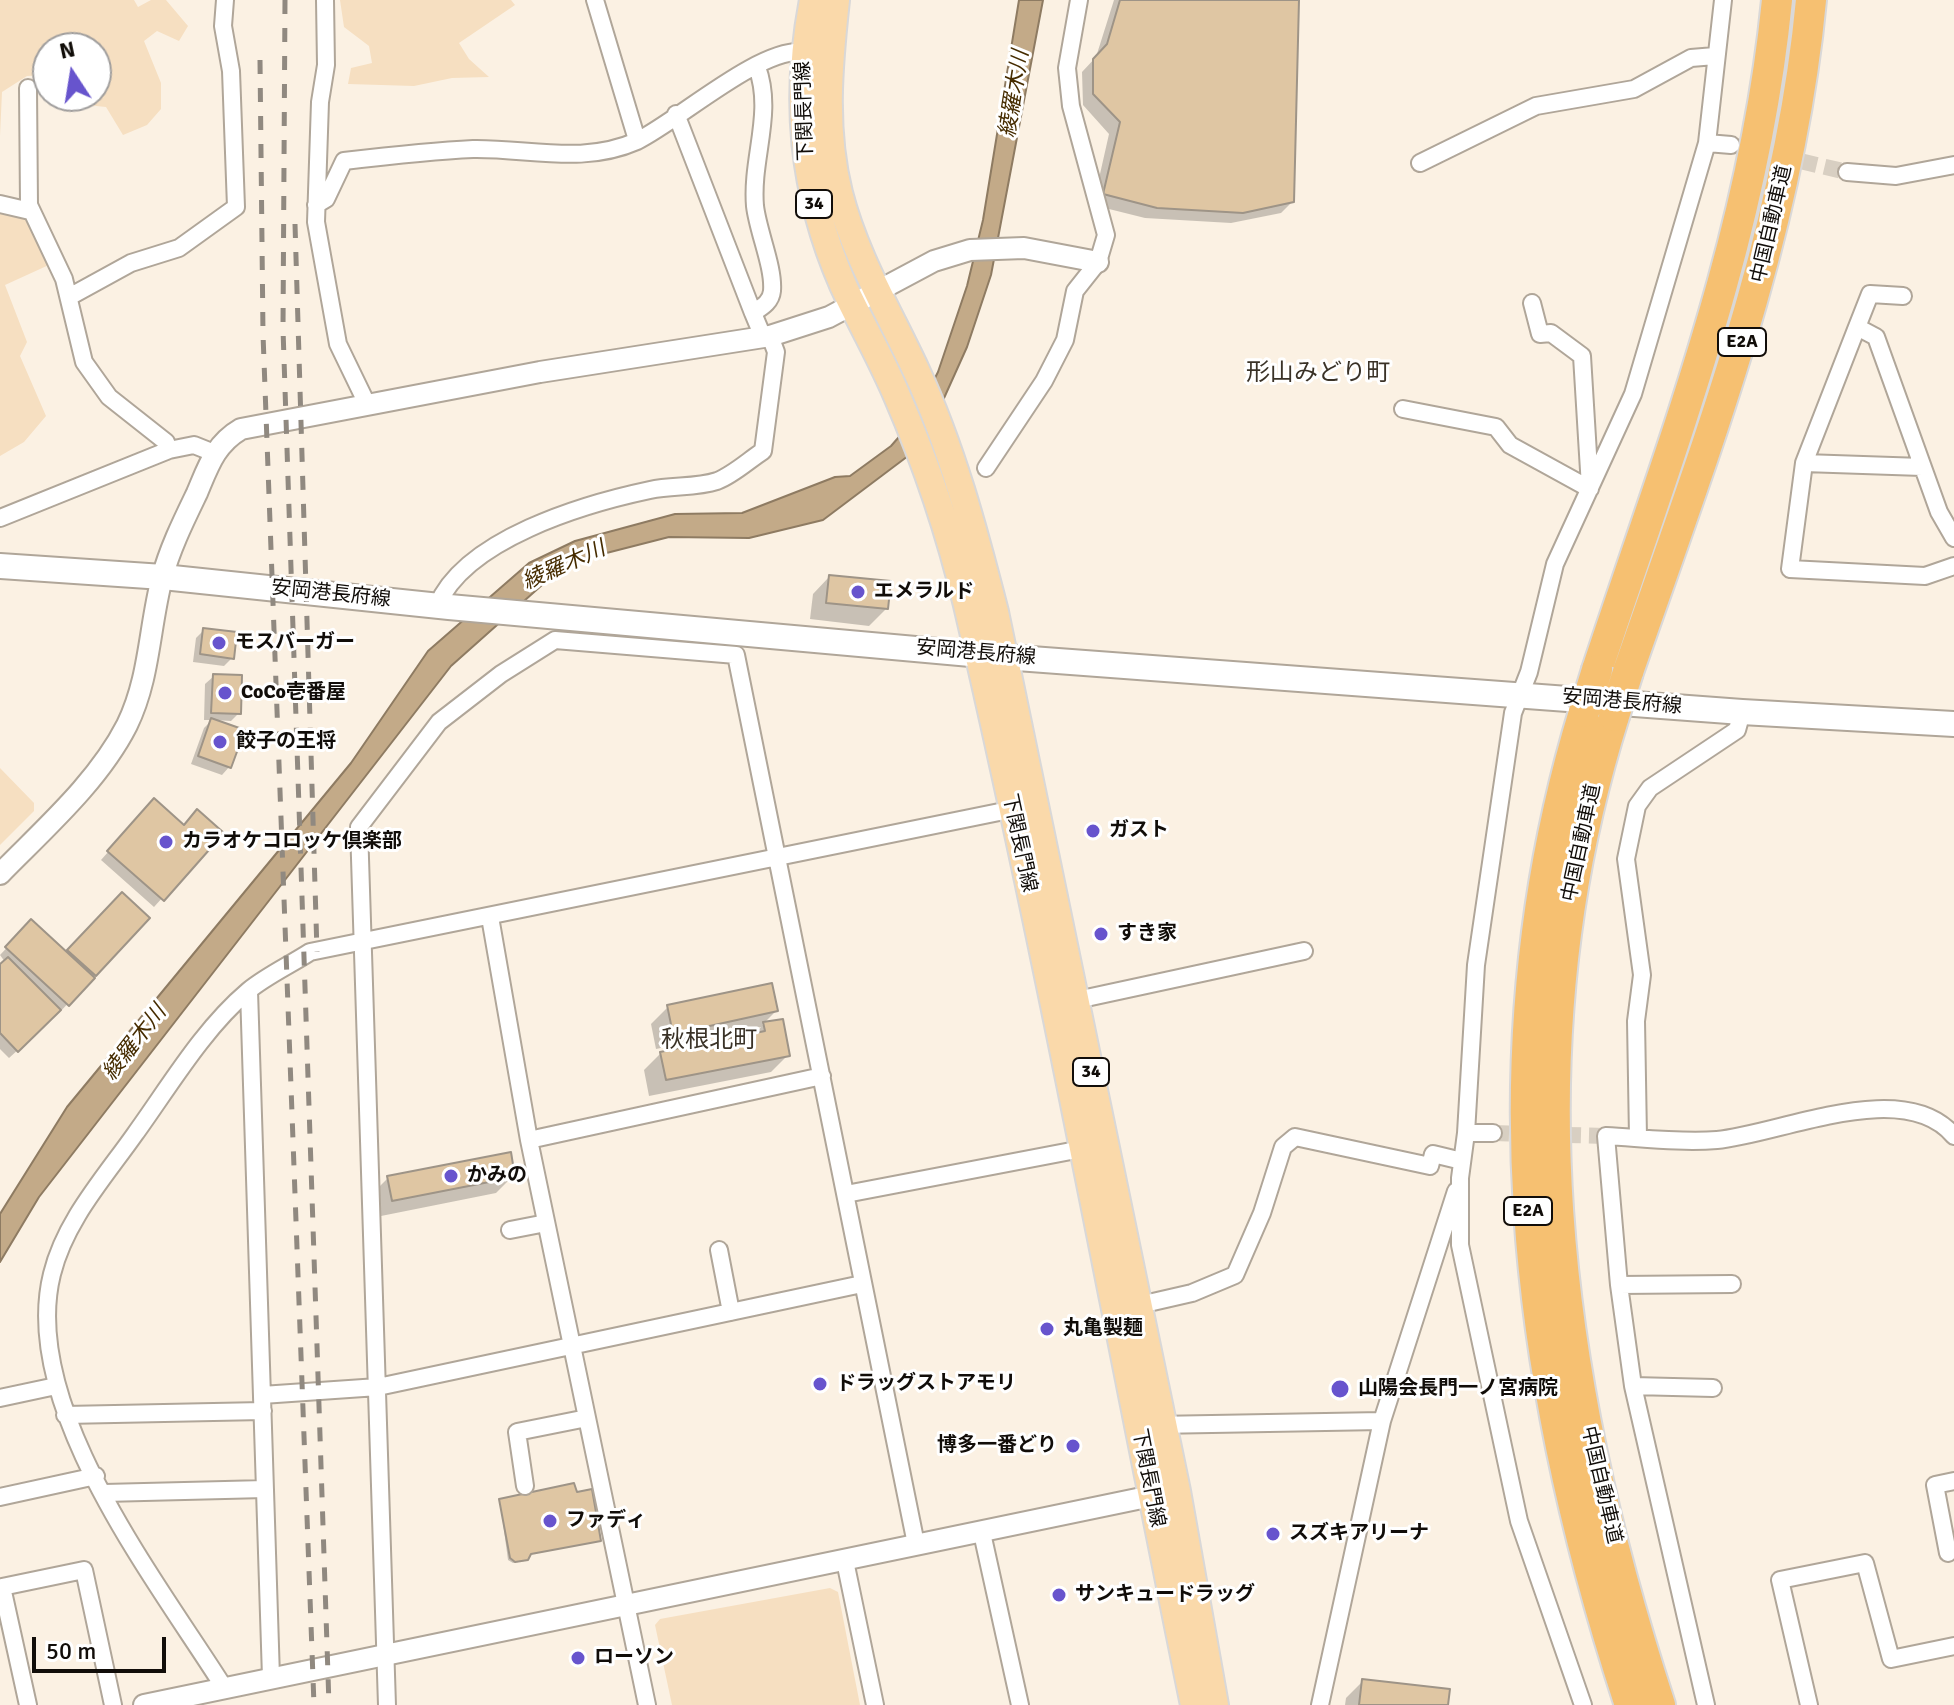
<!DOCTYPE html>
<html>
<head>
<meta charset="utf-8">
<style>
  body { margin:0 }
  #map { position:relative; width:1954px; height:1705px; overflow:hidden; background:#fbf1e3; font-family:Signika,sans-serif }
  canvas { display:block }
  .north { position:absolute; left:32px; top:32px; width:80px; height:80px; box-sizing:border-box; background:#fff; border:2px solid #a09e9d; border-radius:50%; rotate:348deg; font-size:22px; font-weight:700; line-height:32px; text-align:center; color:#110d09 }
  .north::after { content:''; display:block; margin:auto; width:28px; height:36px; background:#6754cd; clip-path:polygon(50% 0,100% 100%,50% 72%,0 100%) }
  .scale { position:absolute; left:32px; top:1637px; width:134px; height:36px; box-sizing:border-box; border:4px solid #110d09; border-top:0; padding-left:10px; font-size:24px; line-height:28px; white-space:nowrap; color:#110d09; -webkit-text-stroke:6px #fff; paint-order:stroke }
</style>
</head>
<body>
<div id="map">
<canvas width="1954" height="1705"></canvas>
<div class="north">N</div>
<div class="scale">50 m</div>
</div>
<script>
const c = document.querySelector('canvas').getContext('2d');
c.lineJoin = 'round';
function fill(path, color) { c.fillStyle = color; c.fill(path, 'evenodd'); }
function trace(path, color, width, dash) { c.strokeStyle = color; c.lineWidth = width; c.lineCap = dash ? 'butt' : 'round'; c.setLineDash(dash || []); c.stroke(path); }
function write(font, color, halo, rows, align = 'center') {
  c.font = font + ' Signika,"Noto Sans JP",sans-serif'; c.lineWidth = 6; c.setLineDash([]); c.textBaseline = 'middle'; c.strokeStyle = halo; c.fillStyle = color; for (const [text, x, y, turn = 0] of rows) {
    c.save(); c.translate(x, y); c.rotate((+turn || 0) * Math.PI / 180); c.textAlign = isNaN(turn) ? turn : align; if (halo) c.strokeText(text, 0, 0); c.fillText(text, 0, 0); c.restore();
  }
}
fill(new Path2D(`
  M0 0H134L138 7 151 0H166L188 26 179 41 157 31 144 41 161 83V109L147 125 123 135 106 107 77 104 73 96H96V48H48V75L27 76 2 92 0 136Z
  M340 0H511L515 5 459 43 469 59 489 77 452 78 414 86 348 84 351 68 372 63 369 46 344 27Z
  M0 209 27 217 51 264 5 285 27 342 20 356 46 416 24 442 0 456Z
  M0 768 34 803V811L0 845Z
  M830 1588 838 1592 860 1705H672L655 1625 660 1619Z`), '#f6dfc1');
const water = new Path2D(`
  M1019 0H1043L991 275 967 347 931 427 908 456 823 520 749 538 669 537 583 559 542 585 451 666 39 1197 0 1262V1214L67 1107 351 763 428 651 529 563 575 541 675 514 742 513 835 477 850 476 891 446 913 421 938 372 967 286 983 220Z`);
fill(water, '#c3aa88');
trace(water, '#8e7b62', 2);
fill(new Path2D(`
  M1114 0H1297L1292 202 1281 213 1231 223 1145 218 1093 205 1109 134 1083 105 1082 72 1096 57Z
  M829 577 886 609 869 626 810 619 813 594Z
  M204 630 232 658 224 666 193 662 196 638Z
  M214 676 239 713 231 721 214 720 230 766 222 775 191 764 204 728 212 720H204L205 684Z
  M146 809 183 827 221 833 154 907 101 860Z
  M122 895 147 918 60 1012 9 1058 0 1049V967L5 962 0 955 31 922 66 954Z
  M668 1007 776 1011 762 1025 781 1021 788 1055 771 1072 649 1096 644 1070 661 1053 753 1036 761 1027 656 1049 651 1024Z
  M513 1176 496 1193 376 1217 371 1195 388 1178Z
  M500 1501 599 1541 528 1555 524 1561 513 1563 508 1560Z
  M1363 1681 1446 1705H1345L1346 1698Z`), '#0003');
const building = new Path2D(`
  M1120 0H1299L1294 202 1243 213 1157 208 1103 194 1120 122 1093 94V59L1107 44Z
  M829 575 891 581 888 609 826 603Z
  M203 628 237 632 234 659 200 654Z
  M213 674 242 675 241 714 211 713Z
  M211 718 245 730 231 768 198 756Z
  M154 798 184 825 197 809 224 833 164 901 107 851Z
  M122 892 150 918 96 976 67 950Z
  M31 919 95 978 69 1006 5 947Z
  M8 957 61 1010 18 1052 0 1033V964Z
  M772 983 778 1011 673 1034 667 1005Z
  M783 1019 790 1056 666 1080 660 1052 765 1031 763 1022Z
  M511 1152 515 1177 392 1201 387 1176Z
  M574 1483 577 1492 592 1489 601 1541 531 1554 528 1560 515 1562 510 1558 499 1499Z
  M1362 1679 1450 1689 1448 1705H1359Z`);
fill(building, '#dfc6a3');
trace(building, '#9e9487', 2);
trace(new Path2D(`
  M1731 145 1847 172
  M1493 1133 1606 1136`), '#d8cfc2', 16, [16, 8]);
const minor = new Path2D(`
  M325 0 326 65 320 102 316 222 338 344 367 404
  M595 0 637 140
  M757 67C774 113 751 158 755 206 758 232 774 267 772 291 771 302 762 307 753 313L763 337
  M28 88 29 205 64 279 84 362 109 397 166 442 169 450
  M676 114 753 313
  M1707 143 1731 145
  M1420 163 1536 106 1634 89 1691 58 1715 56
  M1847 172 1896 176 1954 165
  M0 204 30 211
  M316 205 326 199 344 161C387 156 430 151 473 149 529 148 583 165 637 141 678 121 759 48 803 52
  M69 297 131 263 179 248 236 207 231 71 223 26 225 0
  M1532 303 1540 334 1551 333 1582 356 1590 487
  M1857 327 1870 294 1903 296
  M1403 409 1496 427 1510 445 1590 489
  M1804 463 1790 569 1925 576 1954 566
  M1922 467 1804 463 1857 327 1876 337 1939 512 1954 538
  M986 468 1044 381 1065 340 1075 291 1098 262 1106 235 1071 106 1067 68 1079 0
  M0 518 169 450 194 445 214 453
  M437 606C465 539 584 504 650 490 672 485 696 488 717 481 733 475 749 460 763 451L776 352 770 336
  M490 917 529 1140 647 1705
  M249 991 271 1677
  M1077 1000 1304 951
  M1466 1133H1493
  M1638 1137 1636 1021 1642 975 1626 859 1637 806 1650 788 1737 730 1742 712
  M529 1140 822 1076
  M846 1194 1092 1147
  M510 1230 546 1223
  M719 1250 731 1312
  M1619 1285 1732 1284
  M1131 1307 1192 1293 1235 1275 1262 1213 1283 1147 1295 1137 1430 1166 1433 1154 1462 1161
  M1633 1386 1713 1388
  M262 1395 378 1387 862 1284
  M0 1398 56 1386
  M65 1415 263 1411
  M1155 1425 1382 1421
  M525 1486 517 1432 587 1418
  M104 1493 265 1489
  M0 1497 96 1476
  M982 1533 1020 1705
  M1948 1553 1935 1485 1954 1481
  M845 1561 875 1705
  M225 1689C157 1581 19 1406 52 1274 65 1221 104 1178 135 1134 169 1087 203 1029 248 991 266 976 290 965 310 952L1019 808
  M28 1705 2 1587 84 1570 113 1705
  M387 1705 359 827 439 722 501 674 555 640 736 655 916 1544
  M1320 1705 1382 1421 1456 1191
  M1583 1705 1519 1521 1460 1245V1178L1466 1133 1476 965 1513 713 1529 672 1555 564 1633 394 1707 143 1723 0
  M1706 1705 1633 1386 1619 1285 1606 1136C1642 1138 1681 1143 1717 1140 1781 1134 1904 1076 1954 1136
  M1809 1705 1780 1580 1865 1563 1891 1659 1954 1646`);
const tertiary = new Path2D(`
  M0 874C44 829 98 782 127 725 150 678 149 628 162 578 170 548 184 520 197 493 208 467 215 444 241 429L540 372 770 336 829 317 934 261 970 250 1024 248 1098 262
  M144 1705 1166 1493`);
const secondary = new Path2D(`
  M0 566 163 577 449 607 1004 657 1742 712 1954 724`);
const primary = new Path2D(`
  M813 0C794 99 802 191 843 285 860 322 881 358 897 396 926 463 950 534 967 605 1052 970 1119 1338 1194 1705
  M836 0C829 64 823 129 839 193 855 256 889 312 916 370 952 448 974 530 995 612L1177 1491 1215 1705`);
const motorway = new Path2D(`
  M1597 670C1671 446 1754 237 1777 0
  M1628 672C1705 450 1789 236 1811 0
  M1584 712C1483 1045 1523 1379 1630 1705
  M1614 716C1510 1045 1554 1382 1660 1705`);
trace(minor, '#b0a699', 20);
trace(tertiary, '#b0a699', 24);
trace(secondary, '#b0a699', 28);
trace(primary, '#d9d8d8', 30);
trace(motorway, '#d9d8d8', 34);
trace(minor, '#fff', 16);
trace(tertiary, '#fff', 20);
trace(secondary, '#fff', 24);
trace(primary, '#fad9aa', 26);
trace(motorway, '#f6c071', 30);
trace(new Path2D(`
  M285 0 283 329 329 1705
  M260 60 263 334 314 1705
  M295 224 317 952`), '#908980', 5, [14, 14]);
const motorwayBridge = new Path2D(`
  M1584 712 1597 670
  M1614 716 1628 672`);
trace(motorwayBridge, '#d9d8d8', 34, []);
trace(motorwayBridge, '#f6c071', 30);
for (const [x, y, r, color] of [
  [858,592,8,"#6754cd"],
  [219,643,8,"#6754cd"],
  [225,693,8,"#6754cd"],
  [220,742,8,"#6754cd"],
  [1093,831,8,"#6754cd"],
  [166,842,8,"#6754cd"],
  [1101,934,8,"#6754cd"],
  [451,1176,8,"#6754cd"],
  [1047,1329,8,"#6754cd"],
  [820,1384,8,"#6754cd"],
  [1340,1389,10,"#6754cd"],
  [1073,1446,8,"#6754cd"],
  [550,1521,8,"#6754cd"],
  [1273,1534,8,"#6754cd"],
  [1059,1595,8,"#6754cd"],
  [578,1658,8,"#6754cd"]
]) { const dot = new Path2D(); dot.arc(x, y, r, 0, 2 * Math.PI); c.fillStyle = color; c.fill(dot); trace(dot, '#fff', 3); }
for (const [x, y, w] of [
  [814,204,36],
  [1742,342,48],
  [1091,1072,36],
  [1528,1211,48]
]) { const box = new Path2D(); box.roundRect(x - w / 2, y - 14, w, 28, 6); c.fillStyle = '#fff'; c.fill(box); trace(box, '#110d09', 2); }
write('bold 18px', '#110d09', null, [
  ["34",814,204],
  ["E2A",1742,342],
  ["34",1091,1072],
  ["E2A",1528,1211]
]);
write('20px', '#110d09', '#fff', [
  ["下関長門線",805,111,-92],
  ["中国自動車道",1772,224,-77],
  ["安岡港長府線",331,594,6],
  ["安岡港長府線",976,653,5],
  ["安岡港長府線",1622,702,5],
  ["下関長門線",1019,843,78],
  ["中国自動車道",1582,843,-78],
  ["下関長門線",1148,1478,79],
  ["中国自動車道",1601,1485,77]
]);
write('bold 20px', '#110d09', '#fff', [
  ["エメラルド",874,592],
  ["モスバーガー",235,643],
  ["CoCo壱番屋",241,693],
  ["餃子の王将",236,742],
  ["ガスト",1109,831],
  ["カラオケコロッケ倶楽部",182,842],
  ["すき家",1117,934],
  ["かみの",467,1176],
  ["丸亀製麺",1063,1329],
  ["ドラッグストアモリ",836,1384],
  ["山陽会長門一ノ宮病院",1358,1389],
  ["博多一番どり",1057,1446,"right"],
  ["ファディ",566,1521],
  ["スズキアリーナ",1289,1534],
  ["サンキュードラッグ",1075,1595],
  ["ローソン",594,1658]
], 'left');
write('italic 22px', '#462c00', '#fff', [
  ["綾羅木川",1015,94,-81],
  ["綾羅木川",564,566,-24],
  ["綾羅木川",135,1043,-52]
]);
write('24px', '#3a3227', '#fff', [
  ["形山みどり町",1318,374],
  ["秋根北町",709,1041]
]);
</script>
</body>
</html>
